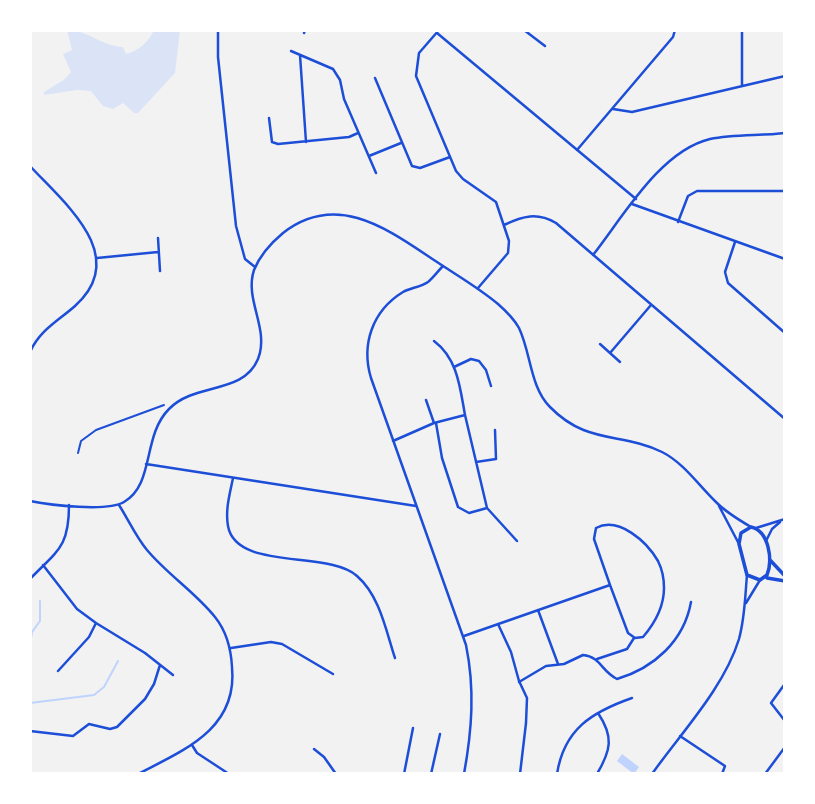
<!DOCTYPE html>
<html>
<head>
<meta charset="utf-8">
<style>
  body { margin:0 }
  #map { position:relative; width:815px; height:804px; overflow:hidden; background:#f2f2f2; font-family:Rubik,sans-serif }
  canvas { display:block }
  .frame { position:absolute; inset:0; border:32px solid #fff; pointer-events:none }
</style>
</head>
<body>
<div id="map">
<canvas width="815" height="804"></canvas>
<div class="frame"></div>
</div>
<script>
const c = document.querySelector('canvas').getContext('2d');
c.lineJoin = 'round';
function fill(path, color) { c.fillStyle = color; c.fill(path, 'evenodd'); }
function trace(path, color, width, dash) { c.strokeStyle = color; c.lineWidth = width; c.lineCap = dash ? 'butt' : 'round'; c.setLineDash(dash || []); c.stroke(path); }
fill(new Path2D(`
  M67 30C88 30 101 46 123 47L126 54C139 51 149 41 154 30H180L175 73 138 113H134L123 103 113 109 103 106 91 91 77 90 44 95V92L65 79 71 72 63 54 72 50Z`), '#dbe4f7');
fill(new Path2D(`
  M622 754 639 767 634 774 617 761Z`), '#bfd3fe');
trace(new Path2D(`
  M30 644 32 632 40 621V601
  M30 703 94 695 104 687 118 661`), '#bfd3fe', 2);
trace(new Path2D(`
  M78 453 81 441 96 430 164 405`), '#1d4ed8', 2);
trace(new Path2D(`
  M218 30V57L236 226 245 259 255 267
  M439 30 419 53 416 76 456 171 463 179 496 202 509 241 508 253 478 288
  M524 30 545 46
  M304 33 305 30
  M437 33 636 199
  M291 51 333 69 340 80 344 99 376 173
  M300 55 306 142
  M375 78 412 166 420 168 450 157
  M742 86V30
  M613 109 632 112 785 76
  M269 118 272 142 278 144 349 137 358 133
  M577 150 673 37 675 30
  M369 156 401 143
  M30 166C64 203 131 256 75 306 58 321 40 330 30 352
  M632 204 785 259
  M678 222 688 196 697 191H785
  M504 225C523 216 537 212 556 223L785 419
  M158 238 160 271
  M735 242 725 272 728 283 785 333
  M593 255C623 217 660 151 710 139 734 134 761 136 785 133
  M97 258 158 252
  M443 266C438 271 433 278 428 282 421 287 410 288 403 292 372 311 361 345 371 378L466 645C475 689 472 730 464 774
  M600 344 620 362
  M610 353 651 305
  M454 367 471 359 479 361 486 370 491 386
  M426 400 434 423
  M465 415 487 508 517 541
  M436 423 442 458 458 507 469 513 487 508
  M393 441 434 423 465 415C460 388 458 359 434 341
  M476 462 496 459 495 430
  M146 464 416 506
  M233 478C230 493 225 510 228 526 236 571 328 550 357 576 380 596 386 631 395 658
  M30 501C50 505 107 512 124 502 155 484 142 436 169 409 195 382 243 395 258 359 270 329 244 300 254 270 260 255 271 243 283 233 338 190 390 231 437 262 458 276 479 288 498 304 506 311 514 319 519 328 531 353 530 387 550 407 587 445 621 432 662 452 684 463 699 486 717 503 727 513 739 520 751 527
  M119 505C128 519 136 537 147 550 168 575 195 592 215 617 227 632 231 648 232 667 238 729 184 750 138 774
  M719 506 739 544
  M756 528 785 519
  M766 541 772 529 780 522
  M43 565 77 609 96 623 145 653 173 675
  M30 579C58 550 69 547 69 505
  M746 603 760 580
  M538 610 558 664
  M498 624 511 652 519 681 527 698 526 723 520 774
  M464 636 610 585 628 633 635 638 643 637C655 623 664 607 664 588 664 579 662 569 658 561 647 542 619 516 596 528L594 539 610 585
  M231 648 271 642 282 644 333 674
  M597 659 627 649 634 638
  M58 671 89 637 96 623
  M519 682 546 666 564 664 583 655C601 657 601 671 617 679 654 668 684 641 691 602
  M784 685 771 703 785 721
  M30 731 73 736 89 724 110 729 117 727 145 699 154 684 160 665
  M680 736 725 766 722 774
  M192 745 197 753 229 774
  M314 749 324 757 336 774
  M404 774 413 728
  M431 774 440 734
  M557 774C564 729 592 712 632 698
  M597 774C611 750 614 737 598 713
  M652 774C681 733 724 688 739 639 745 617 745 597 747 575
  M765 774 785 747`), '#1d4ed8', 2.5);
trace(new Path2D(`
  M751 527C769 531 773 560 767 575L760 580 747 575 739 544 741 533Z
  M770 560 785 576
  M767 578 785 581`), '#1d4ed8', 3.5);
</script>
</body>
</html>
